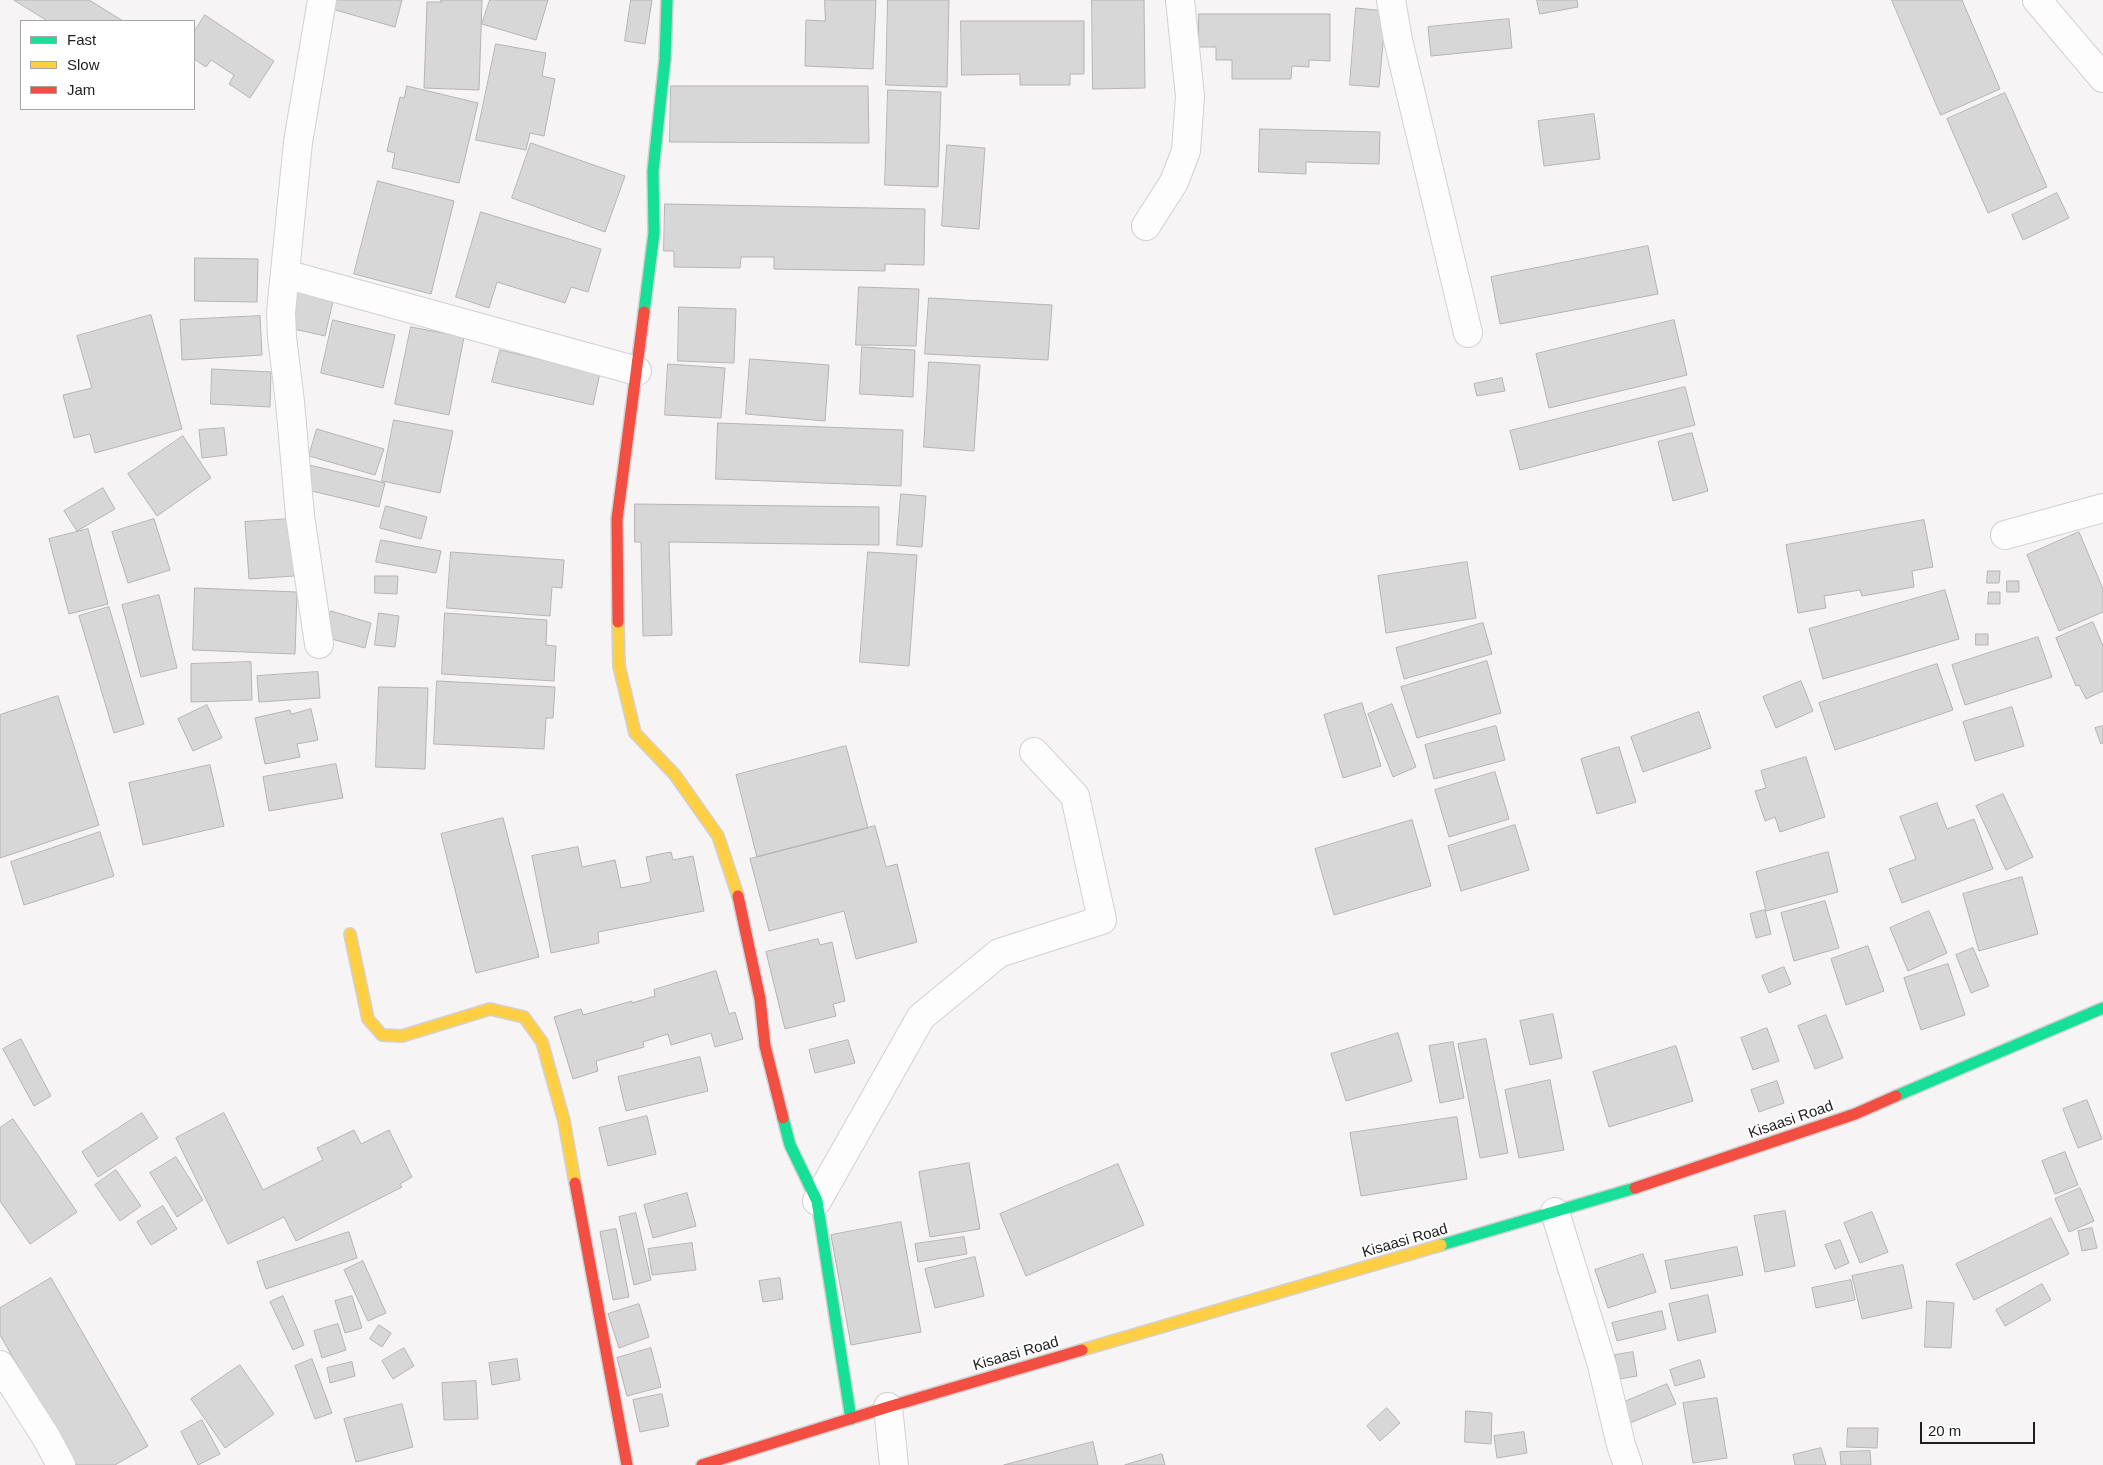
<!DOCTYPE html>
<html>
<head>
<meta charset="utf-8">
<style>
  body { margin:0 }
  #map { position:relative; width:2103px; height:1465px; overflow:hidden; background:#f6f4f5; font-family:Helvetica,sans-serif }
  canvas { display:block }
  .legend { position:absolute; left:20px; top:20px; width:175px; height:90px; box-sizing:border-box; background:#fff; border:1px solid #a5a5a5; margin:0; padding:6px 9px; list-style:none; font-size:15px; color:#1f1d1e }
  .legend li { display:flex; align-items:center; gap:10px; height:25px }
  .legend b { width:25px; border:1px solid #a5a5a5 }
  .scale { position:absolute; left:1920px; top:1422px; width:115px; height:22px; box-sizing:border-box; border:2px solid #1f1d1e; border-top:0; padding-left:6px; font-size:15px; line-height:18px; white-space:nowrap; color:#1f1d1e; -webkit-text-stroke:4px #fff; paint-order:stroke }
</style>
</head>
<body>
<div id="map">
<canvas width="2103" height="1465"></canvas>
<ul class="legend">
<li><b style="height:6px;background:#16e098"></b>Fast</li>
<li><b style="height:6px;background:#ffcf43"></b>Slow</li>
<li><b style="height:6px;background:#f24e42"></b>Jam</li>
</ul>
<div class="scale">20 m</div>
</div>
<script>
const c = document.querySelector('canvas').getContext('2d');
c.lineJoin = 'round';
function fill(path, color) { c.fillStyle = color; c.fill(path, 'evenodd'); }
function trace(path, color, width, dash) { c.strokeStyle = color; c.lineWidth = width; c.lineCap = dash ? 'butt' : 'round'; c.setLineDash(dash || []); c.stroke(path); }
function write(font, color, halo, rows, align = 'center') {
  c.font = font + ' Helvetica,sans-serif'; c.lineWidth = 4; c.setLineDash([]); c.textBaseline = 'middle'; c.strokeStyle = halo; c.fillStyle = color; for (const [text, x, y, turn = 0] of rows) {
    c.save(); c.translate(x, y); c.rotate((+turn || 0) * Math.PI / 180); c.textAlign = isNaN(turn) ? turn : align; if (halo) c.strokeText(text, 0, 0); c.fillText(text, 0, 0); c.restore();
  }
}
const building = new Path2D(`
  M14 0H89L123 21H48Z
  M335 0H402L395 27 332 9Z
  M441 0H482L479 90 424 88 427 2H441Z
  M490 0H548L536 40 482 24Z
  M631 0H652L645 44 625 41Z
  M825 0H876L873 69 805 66 806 20 825 21Z
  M888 0H949L947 87 886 85Z
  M1092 0H1144L1145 88 1093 89Z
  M1537 0H1577L1578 7 1540 14Z
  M1892 0H1962L2000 89 1941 115Z
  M1356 8 1386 11 1379 87 1350 85Z
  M1199 14H1330V61L1309 60V67L1292 66 1291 79H1232V60H1216V47H1199Z
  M205 15 274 61 250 98 229 84 234 75 211 60 206 67 194 59V32Z
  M1509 19 1512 48 1431 56 1428 27Z
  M961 21H1084V74H1070V85H1020V74L962 75Z
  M496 44 546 53 542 76 555 79 544 136 530 133 526 150 476 140Z
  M407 86 478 103 459 183 392 168 395 153 387 151 400 97 404 98Z
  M671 86H868L869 143 670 142Z
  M888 90 941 92 938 187 885 185Z
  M2005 93 2047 187 1988 213 1947 119Z
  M1594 114 1600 159 1544 166 1538 121Z
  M1260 129 1380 132 1379 164 1306 162V174L1259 172Z
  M531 143 625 176 605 232 512 198Z
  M947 145 985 148 979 229 942 226Z
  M378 181 454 201 431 294 354 274Z
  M2057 193 2069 218 2023 240 2012 215Z
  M665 204 925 209 924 265 885 264V271L774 269V257H741L740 268 674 267V251H664Z
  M481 212 601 249 588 292 571 287 565 303 497 282 489 308 456 297Z
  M1648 246 1658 294 1500 324 1491 277Z
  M195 258 258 259 257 302 195 301Z
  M859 287 919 289 916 346 856 345Z
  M294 288 334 297 325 336 285 327Z
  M929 298 1052 305 1048 360 925 354Z
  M679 307 736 309 734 363 678 361Z
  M151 315 182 429 95 453 90 434 74 438 63 395 92 388 77 336Z
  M260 316 262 355 182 360 180 320Z
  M333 320 395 335 383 388 321 373Z
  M1674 320 1687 375 1549 408 1536 354Z
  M411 327 464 337 449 415 395 404Z
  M862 347 915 350 913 397 860 394Z
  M500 350 600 373 593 405 492 382Z
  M750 359 829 365 825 421 746 414Z
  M929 362 980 365 974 451 924 447Z
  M668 364 725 368 721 418 665 415Z
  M212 369 271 372 270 407 211 404Z
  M1502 378 1505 391 1477 396 1474 384Z
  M1685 387 1695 425 1520 470 1510 431Z
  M394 420 453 431 440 493 382 481Z
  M718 423 903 430 901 486 716 479Z
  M224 428 227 455 202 458 199 430Z
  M317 429 384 449 375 475 309 456Z
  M1692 433 1708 491 1673 501 1658 442Z
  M183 436 211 478 157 516 128 474Z
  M305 464 385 483 379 507 299 488Z
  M103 488 115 509 77 531 64 511Z
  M901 494 926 496 922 547 897 545Z
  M635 504 879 507V545L669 542 672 635 643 636 641 542H635Z
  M386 506 427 517 421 539 380 528Z
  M154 519 170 570 128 583 112 532Z
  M290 519 294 576 249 579 245 522Z
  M1924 520 1933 567 1912 571 1914 587 1862 596 1860 590 1824 596 1826 608 1798 613 1786 545Z
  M88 529 108 604 69 614 49 539Z
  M2079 532 2103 589V612L2059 631 2027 555Z
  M381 540 441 551 436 573 376 562Z
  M451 552 564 560 562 588 552 587 550 616 447 608Z
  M868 552 917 555 909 666 860 662Z
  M1467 562 1476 618 1386 633 1378 576Z
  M1988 571H2000L1999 583H1987Z
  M375 576H398L397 594 375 593Z
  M2007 581H2019V592H2007Z
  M195 588 297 592 295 654 193 650Z
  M1945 590 1959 639 1823 679 1809 629Z
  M1989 592H2000V604H1988Z
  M159 595 177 668 141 677 122 605Z
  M109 607 144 724 114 733 79 616Z
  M331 611 371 623 365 648 324 637Z
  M379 613 399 616 395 647 375 645Z
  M445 613 547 620 546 645 556 646 554 681 442 674Z
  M2093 622 2103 646V691L2086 699 2079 685 2076 686 2056 638Z
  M1483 623 1492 654 1404 679 1396 648Z
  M1976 634H1988V645H1976Z
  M2038 637 2052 677 1965 705 1952 665Z
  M1487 661 1501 713 1417 738 1401 687Z
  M251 662 252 700 191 702V664Z
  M1937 664 1953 710 1835 750 1819 703Z
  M318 672 320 698 259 702 257 676Z
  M437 681 555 687 553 718H546L544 749 434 744Z
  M1801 681 1813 711 1776 728 1763 697Z
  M379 687 428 688 425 769 376 767Z
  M58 696 99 825 0 858V715Z
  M1362 703 1381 766 1343 778 1324 715Z
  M1392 704 1416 767 1393 777 1368 714Z
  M207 705 222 738 193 751 178 719Z
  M2012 707 2024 746 1975 761 1963 722Z
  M311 709 318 740 297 744 300 757 265 764 255 718 290 710 291 714Z
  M1699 712 1711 748 1643 772 1631 737Z
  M1496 726 1505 760 1434 779 1425 745Z
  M2103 726V743L2101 744 2095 728Z
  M846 746 868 828 757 857 736 775Z
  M1619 747 1636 802 1597 814 1581 759Z
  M1806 757 1825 817 1780 832 1775 817 1765 821 1755 791 1766 788 1761 771Z
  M336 764 343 798 269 811 263 777Z
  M210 765 224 826 143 845 129 783Z
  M1495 772 1509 819 1449 837 1435 790Z
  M2003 794 2033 857 2006 870 1976 806Z
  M1937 803 1947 829 1974 819 1993 869 1902 903 1889 869 1916 859 1900 817Z
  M503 818 539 957 476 973 441 834Z
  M1412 820 1431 886 1334 915 1315 849Z
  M1515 825 1529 870 1461 891 1448 846Z
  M875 826 886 867 897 864 917 942 856 959 844 911 769 931 750 859Z
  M100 832 114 876 24 905 11 862Z
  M578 847 582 867 615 860 621 888 651 882 646 857 671 852 673 860 693 856 704 911 598 932 599 943 551 953 532 856Z
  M1828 852 1838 892 1766 911 1756 872Z
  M2022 877 2038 934 1979 951 1963 894Z
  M1825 901 1839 948 1794 961 1781 913Z
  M1765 910 1771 934 1756 938 1750 914Z
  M1929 911 1947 953 1908 971 1890 928Z
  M818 939 820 945 832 942 845 1001 833 1004 836 1016 785 1029 766 952Z
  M1868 946 1884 991 1846 1005 1831 959Z
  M1973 948 1989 986 1971 993 1956 955Z
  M1948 964 1965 1015 1921 1030 1904 978Z
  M1784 967 1791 984 1769 993 1762 976Z
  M716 971 729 1014 735 1012 743 1039 715 1047 711 1033 671 1045 668 1034 643 1042 644 1047 596 1061 598 1071 573 1079 554 1017 581 1009 583 1015 632 1001V1003L655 996 654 990Z
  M1553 1014 1562 1058 1530 1065 1520 1021Z
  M1826 1015 1843 1058 1815 1069 1798 1026Z
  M1767 1028 1779 1061 1753 1070 1741 1038Z
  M1398 1033 1412 1081 1346 1101 1331 1054Z
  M21 1039 51 1096 34 1106 3 1049Z
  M1486 1039 1508 1153 1480 1158 1458 1044Z
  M848 1040 855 1063 815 1073 809 1050Z
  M1453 1042 1464 1098 1440 1103 1429 1046Z
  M1676 1046 1693 1101 1609 1127 1593 1072Z
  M700 1057 708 1091 626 1111 618 1077Z
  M1550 1080 1564 1150 1519 1158 1505 1090Z
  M1777 1081 1784 1103 1759 1112 1751 1090Z
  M2087 1100 2102 1139 2078 1148 2063 1109Z
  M142 1113 158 1138 98 1177 82 1152Z
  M224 1113 263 1190 323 1160 317 1148 354 1130 361 1144 389 1130 412 1177 400 1184 402 1187 296 1241 284 1217 228 1244 176 1138Z
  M647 1116 656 1154 608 1166 599 1128Z
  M1457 1117 1467 1179 1361 1196 1350 1133Z
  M13 1119 77 1212 30 1244 0 1201V1128Z
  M2065 1152 2078 1185 2055 1194 2042 1161Z
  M176 1157 203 1200 177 1217 150 1173Z
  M969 1163 980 1229 930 1237 919 1172Z
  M1118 1164 1144 1225 1026 1276 1000 1214Z
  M116 1170 141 1206 120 1221 95 1185Z
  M2080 1188 2094 1221 2069 1232 2055 1199Z
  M687 1193 696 1226 653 1238 644 1205Z
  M163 1206 177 1229 151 1245 137 1222Z
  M1785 1211 1795 1266 1765 1272 1754 1216Z
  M1872 1212 1888 1252 1860 1263 1844 1223Z
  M636 1213 651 1280 634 1285 619 1217Z
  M2051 1218 2069 1254 1974 1300 1956 1264Z
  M901 1222 921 1332 851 1345 831 1235Z
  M2092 1228 2097 1248 2082 1251 2078 1231Z
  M616 1229 629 1297 613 1300 600 1232Z
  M349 1232 357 1258 266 1289 257 1262Z
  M964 1237 967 1254 918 1262 915 1244Z
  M1840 1240 1849 1263 1835 1269 1825 1245Z
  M692 1243 696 1270 652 1275 648 1249Z
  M1737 1247 1743 1275 1671 1289 1665 1261Z
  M1643 1254 1656 1292 1608 1308 1595 1270Z
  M975 1257 984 1296 935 1308 925 1269Z
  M363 1261 386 1313 368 1321 344 1270Z
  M1903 1265 1912 1308 1862 1319 1852 1276Z
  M51 1278 148 1446 115 1465H75L0 1335V1308Z
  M780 1278 783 1299 763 1302 759 1281Z
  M1851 1280 1855 1300 1816 1308 1812 1288Z
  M2042 1284 2051 1300 2005 1326 1996 1310Z
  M1708 1295 1716 1332 1678 1341 1669 1304Z
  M283 1296 304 1345 293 1350 270 1302Z
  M352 1296 362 1328 345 1333 335 1301Z
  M1927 1301 1954 1303 1951 1348 1925 1347Z
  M639 1304 649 1337 619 1348 608 1314Z
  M1662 1311 1666 1329 1617 1341 1612 1323Z
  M338 1324 346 1350 322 1358 314 1331Z
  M379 1325 391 1333 382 1347 370 1339Z
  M404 1348 414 1366 393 1379 382 1361Z
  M651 1348 661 1387 627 1396 617 1358Z
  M1633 1352 1637 1376 1619 1379 1615 1355Z
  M312 1359 332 1413 315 1419 295 1366Z
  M517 1359 520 1380 492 1385 489 1363Z
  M1700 1360 1705 1377 1675 1386 1670 1370Z
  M352 1362 355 1376 330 1383 327 1368Z
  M240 1365 274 1414 225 1448 191 1399Z
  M476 1381 478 1419 444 1420 442 1383Z
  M1667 1384 1676 1404 1630 1423 1622 1403Z
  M662 1394 669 1426 640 1432 633 1400Z
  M1717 1398 1727 1458 1693 1463 1683 1403Z
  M402 1404 413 1447 356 1462 344 1419Z
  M1387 1408 1400 1423 1380 1441 1367 1426Z
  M1466 1411 1492 1413 1491 1444 1465 1442Z
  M202 1420 220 1454 198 1465 181 1432Z
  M1848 1428H1878L1877 1448 1847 1447Z
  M1524 1432 1527 1453 1497 1458 1494 1436Z
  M1093 1442 1098 1465H1004Z
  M1821 1448 1826 1465H1795L1793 1455Z
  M1870 1451 1871 1465H1841L1840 1452Z
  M1162 1454 1165 1465H1125Z`);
fill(building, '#d8d7d8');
trace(building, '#b5b3b4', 1);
const street = new Path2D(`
  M1391 0 1398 40 1468 333
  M2037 0 2103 78
  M1146 226 1174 182 1186 151 1190 96 1180 0
  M285 274 637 371
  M2005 535 2103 508
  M319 644 300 516 290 402 282 337 281 312 298 142 322 0
  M817 1201 921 1017 999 953 1102 920 1075 796 1034 752
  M1555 1212 1602 1365 1621 1445 1628 1465
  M0 1365 46 1437 61 1465
  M888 1407 894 1465`);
const fast = new Path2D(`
  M644 312 654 233 653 171 665 59 667 0
  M1896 1096 2103 1008
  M783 1118 790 1145 817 1201 851 1419
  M1441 1245 1635 1188`);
const slow = new Path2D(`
  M618 622 619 666 635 733 675 775 718 836 738 896
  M350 934 368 1019 382 1035 402 1036 490 1009 524 1017 542 1042 564 1121 575 1183
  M1082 1350 1441 1245`);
const jam = new Path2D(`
  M618 622 617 519 644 312
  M738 896 760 999 765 1046 783 1118
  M575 1183 627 1465
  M1635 1188 1855 1114 1896 1096
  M702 1465 888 1407 1082 1350`);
trace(street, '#d2d0d1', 30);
trace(fast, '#d2d0d1', 14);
trace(slow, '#d2d0d1', 14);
trace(jam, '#d2d0d1', 14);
trace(street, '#fefdfe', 28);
trace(fast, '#16e098', 11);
trace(slow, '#ffcf43', 11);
trace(jam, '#f24e42', 11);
write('15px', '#1f1d1e', '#fff', [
  ["Kisaasi Road",1791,1120,-19],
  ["Kisaasi Road",1405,1241,-16],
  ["Kisaasi Road",1016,1354,-16]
]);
</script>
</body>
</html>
